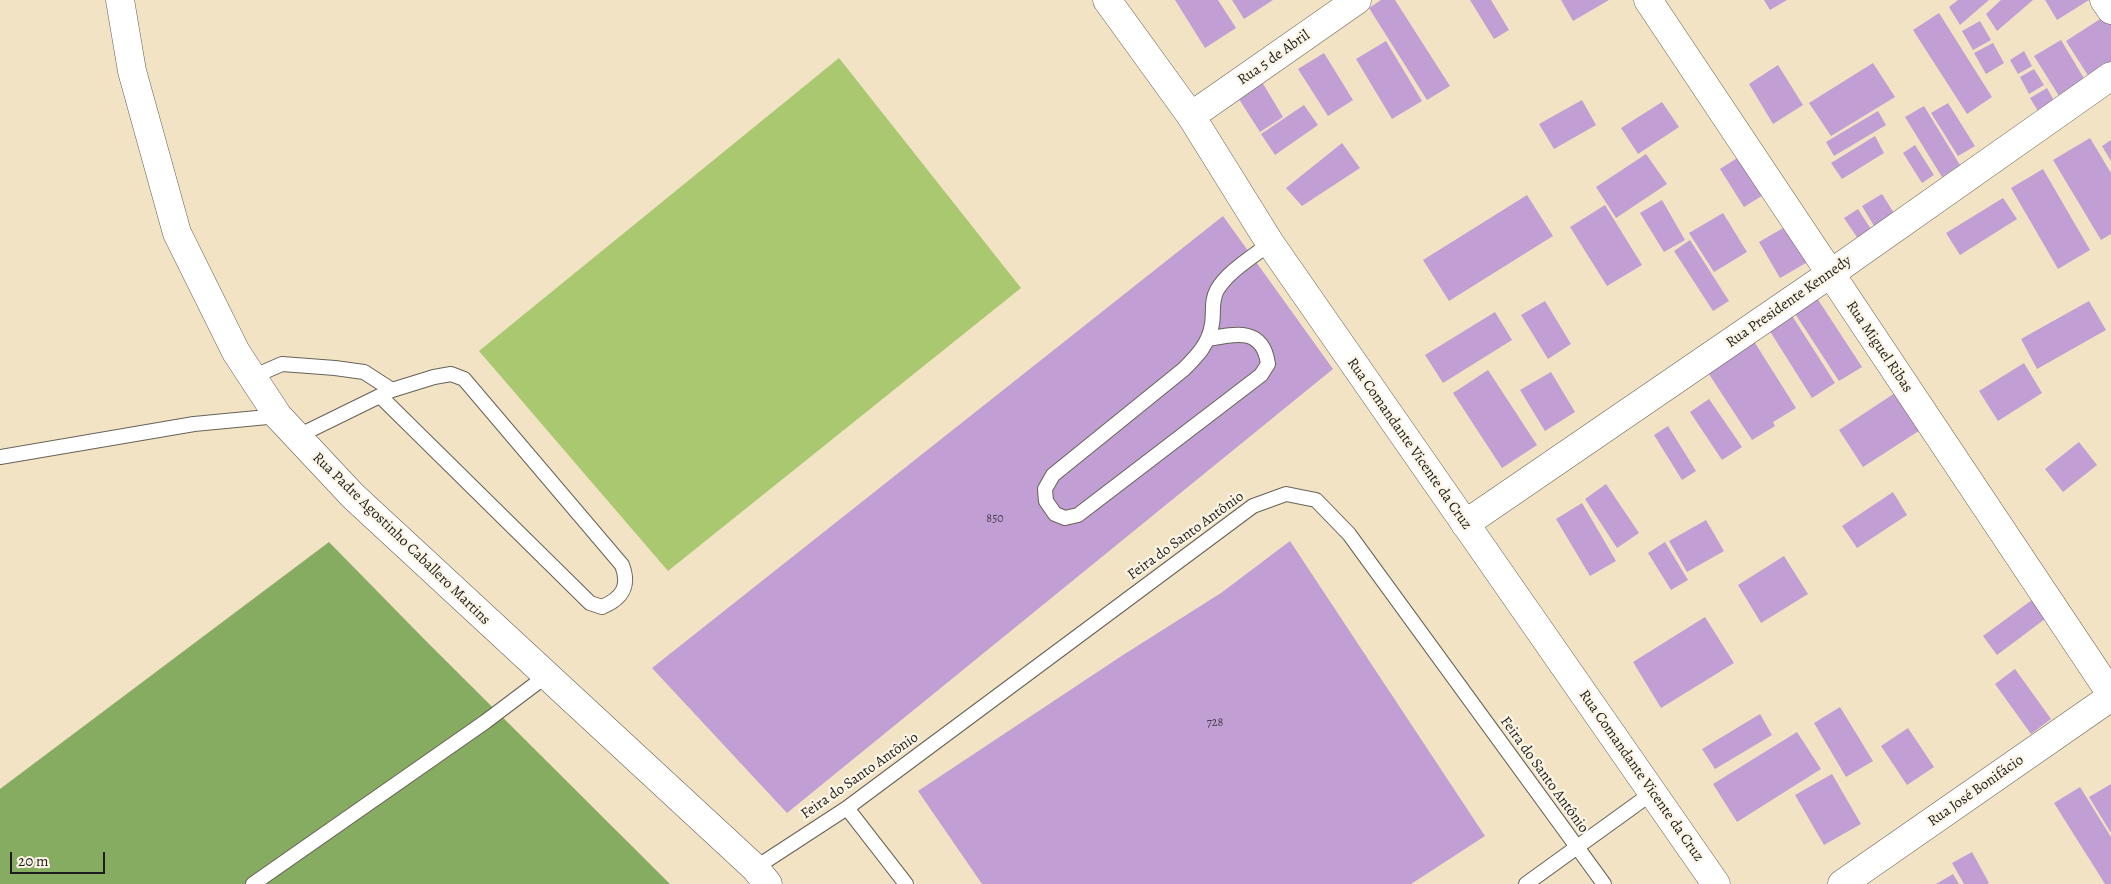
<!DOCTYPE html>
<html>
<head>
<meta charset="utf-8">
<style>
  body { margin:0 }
  #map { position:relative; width:2111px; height:884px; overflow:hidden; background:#f2e3c5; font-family:Alegreya,serif }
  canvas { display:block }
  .scale { position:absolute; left:10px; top:852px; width:95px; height:22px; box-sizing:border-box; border:2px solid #1c1c1c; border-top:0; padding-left:6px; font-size:15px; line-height:18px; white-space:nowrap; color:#1c1c1c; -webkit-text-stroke:4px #fcf5e5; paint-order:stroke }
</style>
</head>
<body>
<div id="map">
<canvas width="2111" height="884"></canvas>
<div class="scale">20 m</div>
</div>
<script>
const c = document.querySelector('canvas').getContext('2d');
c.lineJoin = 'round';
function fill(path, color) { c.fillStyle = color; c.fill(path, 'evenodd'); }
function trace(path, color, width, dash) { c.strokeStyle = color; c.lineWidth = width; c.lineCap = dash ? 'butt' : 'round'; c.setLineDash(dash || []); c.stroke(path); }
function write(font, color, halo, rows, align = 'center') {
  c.font = font + ' Alegreya,serif'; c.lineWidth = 4.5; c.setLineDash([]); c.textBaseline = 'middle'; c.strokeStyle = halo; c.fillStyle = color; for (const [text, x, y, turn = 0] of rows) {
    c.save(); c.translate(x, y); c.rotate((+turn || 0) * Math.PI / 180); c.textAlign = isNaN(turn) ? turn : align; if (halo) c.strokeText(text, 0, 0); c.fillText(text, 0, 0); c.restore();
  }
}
fill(new Path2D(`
  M839 58 1021 288 668 571 479 351Z`), '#a9c870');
fill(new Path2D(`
  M329 542 424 639 670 884H0V789Z`), '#86ac62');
fill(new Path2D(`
  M1175 0H1218L1236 28 1205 48Z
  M1232 0H1273L1244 19Z
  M1381 0H1395L1450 86 1427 100 1369 8Z
  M1470 0H1491L1509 30 1494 39Z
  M1561 0H1609L1573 21Z
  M1764 0H1787L1770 10Z
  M1958 0H1989L1960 25 1949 7Z
  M2001 0H2033L1997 31 1986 14Z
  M2045 0H2089L2057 20Z
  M2111 12V63L2089 77 2066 41Z
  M1939 13 1992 97 1967 114 1913 30Z
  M1980 21 1991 40 1973 50 1962 31Z
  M2061 40 2085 80 2059 96 2034 56Z
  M1386 41 1422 101 1392 119 1356 59Z
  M1993 43 2004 63 1986 74 1974 53Z
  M2024 51 2032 66 2018 74 2010 60Z
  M1324 53 1353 100 1328 116 1298 69Z
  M1873 63 1895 97 1831 136 1809 103Z
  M1778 65 1803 105 1773 124 1749 84Z
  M2034 69 2044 85 2029 94 2020 77Z
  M1259 77 1283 117 1260 132 1235 93Z
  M2047 88 2057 106 2041 116 2030 98Z
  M1582 100 1596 125 1554 149 1539 124Z
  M1662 102 1679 127 1638 154 1621 128Z
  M1948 103 1975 146 1958 156 1931 113Z
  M1304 105 1318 125 1275 155 1261 134Z
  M1924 106 1960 165 1942 177 1905 117Z
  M1878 111 1886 125 1834 156 1826 142Z
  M1875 136 1884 153 1842 179 1831 163Z
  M2090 138 2111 173V234L2101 240 2053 160Z
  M2111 140V161L2102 146Z
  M1342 143 1360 168 1302 206 1286 188Z
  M1915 145 1934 175 1922 183 1903 153Z
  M1745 153 1768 192 1744 207 1720 169Z
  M1646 154 1667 184 1616 218 1596 187Z
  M2043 169 2090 250 2058 269 2011 188Z
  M1882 194 1899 221 1879 234 1862 206Z
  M1527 195 1553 236 1449 301 1423 260Z
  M2003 198 2017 219 1960 255 1946 233Z
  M1662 200 1685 240 1664 252 1640 213Z
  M1605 205 1642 265 1607 286 1570 227Z
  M1858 209 1876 237 1863 246 1844 218Z
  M1723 213 1747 252 1714 272 1689 233Z
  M1223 216 1333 369 787 813 652 668Z
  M1790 224 1811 260 1780 278 1759 242Z
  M1690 240 1729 301 1713 311 1674 251Z
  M1815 295 1862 367 1839 381 1792 309Z
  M1545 301 1571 344 1548 359 1521 315Z
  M2089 301 2106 330 2037 369 2021 339Z
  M1789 311 1835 383 1812 398 1766 325Z
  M1495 312 1512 340 1443 383 1425 355Z
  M1750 335 1796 408 1773 422 1775 426 1752 440 1705 368Z
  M2024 363 2042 393 1998 421 1979 391Z
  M1488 370 1537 445 1502 468 1453 393Z
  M1551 372 1575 412 1545 431 1520 390Z
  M1901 389 1925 427 1863 467 1839 430Z
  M1709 399 1742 447 1722 460 1690 412Z
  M1668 426 1696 471 1682 480 1654 435Z
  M2079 442 2097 465 2063 492 2045 469Z
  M1606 484 1639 533 1617 548 1585 499Z
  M1893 492 1907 515 1857 548 1842 526Z
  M1582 503 1616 561 1590 576 1556 519Z
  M1706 520 1724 551 1687 572 1669 541Z
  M1290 541 1485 836 1411 884H982L918 791 1123 655 1221 593Z
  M1665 542 1688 580 1671 590 1648 553Z
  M1784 556 1808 594 1761 623 1738 585Z
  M2040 594 2053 613 1997 655 1983 636Z
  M1705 617 1734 663 1661 708 1633 662Z
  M2015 669 2051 719 2031 734 1995 684Z
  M1840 707 1873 761 1846 777 1814 723Z
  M1760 714 1772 735 1715 769 1702 749Z
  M1908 728 1934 767 1907 785 1881 746Z
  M1797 732 1821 769 1737 822 1713 784Z
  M1832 774 1861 824 1824 845 1795 795Z
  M2111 784V833L2089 797Z
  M2080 787 2111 837V884H2105L2054 803Z
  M1972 852 1989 883 1987 884H1964L1952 863Z
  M1953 874 1959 884H1936Z`), '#c19fd4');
const service = new Path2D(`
  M1209 339C1237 333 1263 328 1268 364L1261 375 1078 515 1065 518 1055 514 1046 501 1045 489 1053 475 1184 369C1197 356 1209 344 1212 324 1214 312 1211 301 1217 290 1228 271 1253 257 1270 243
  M252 377 282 364 335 368 364 372 392 390
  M296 437 392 390 434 377 451 374 464 379 622 565C630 586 623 598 602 607L590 603 380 396
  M0 457 194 424 278 416
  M847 808 906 884
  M755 868 847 808 1253 506 1286 494 1316 500 1349 534 1604 884
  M253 884 485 722 546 676
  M1526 884 1652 793`);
const minor = new Path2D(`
  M1648 0 2111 694
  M2104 0 2111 10
  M1191 116 1357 0
  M1465 524 1830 274 2111 76
  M1842 884 2111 697`);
const tertiary = new Path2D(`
  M120 0 132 71 177 233 236 352 278 416 353 496 755 868 768 884
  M1107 0 1191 116 1270 243 1716 884`);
trace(service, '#676257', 16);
trace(minor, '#676257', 29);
trace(tertiary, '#676257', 29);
trace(service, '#fff', 14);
trace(minor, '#fff', 28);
trace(tertiary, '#fff', 28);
write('12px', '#453d4a', null, [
  ["850",995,519],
  ["728",1215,723]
]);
write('15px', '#1c1c1c', '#fcf5e5', [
  ["Rua 5 de Abril",1274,58,-35],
  ["Rua Presidente Kennedy",1789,302,-35],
  ["Rua Miguel Ribas",1879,347,56],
  ["Rua Comandante Vicente da Cruz",1409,444,55],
  ["Feira do Santo Antônio",1186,536,-36],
  ["Rua Padre Agostinho Caballero Martins",401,539,44],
  ["Feira do Santo Antônio",1544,775,54],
  ["Feira do Santo Antônio",860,776,-35],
  ["Rua Comandante Vicente da Cruz",1641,776,55],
  ["Rua José Bonifácio",1976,791,-35]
]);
</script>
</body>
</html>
